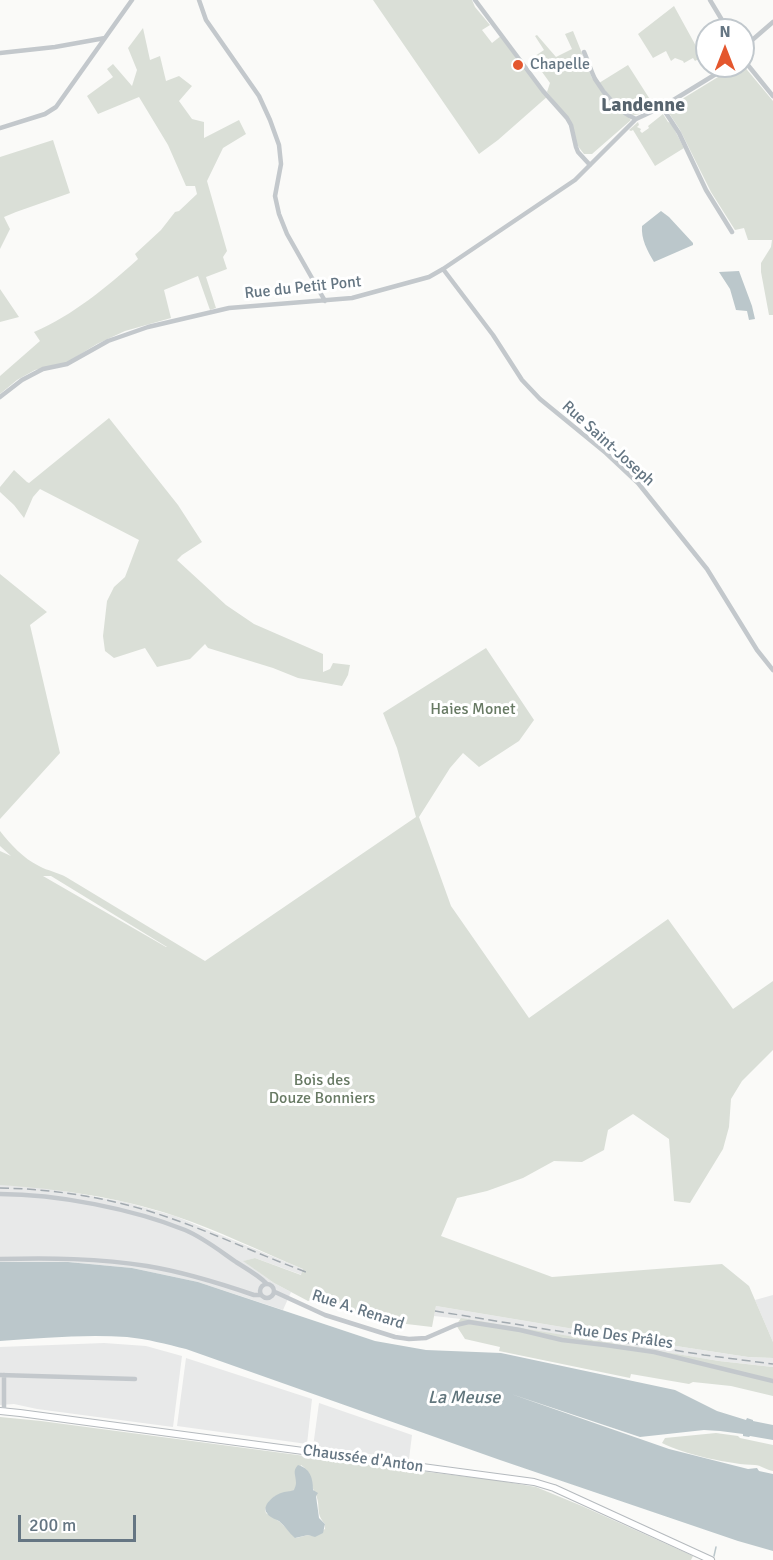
<!DOCTYPE html>
<html>
<head>
<meta charset="utf-8">
<style>
  body { margin:0 }
  #map { position:relative; width:773px; height:1560px; overflow:hidden; background:#fafaf8; font-family:Signika,sans-serif }
  canvas { display:block }
  .north { position:absolute; left:695px; top:18px; width:60px; height:60px; box-sizing:border-box; background:#fff; border:2px solid #c1c8cd; border-radius:50%; rotate:0deg; font-size:16px; font-weight:700; line-height:24px; text-align:center; color:#657683 }
  .north::after { content:''; display:block; margin:auto; width:21px; height:27px; background:#e4572e; clip-path:polygon(50% 0,100% 100%,50% 72%,0 100%) }
  .scale { position:absolute; left:18px; top:1515px; width:118px; height:27px; box-sizing:border-box; border:3px solid #657683; border-top:0; padding-left:8px; font-size:18px; line-height:21px; white-space:nowrap; color:#657683; -webkit-text-stroke:4px #fff; paint-order:stroke }
</style>
</head>
<body>
<div id="map">
<canvas width="773" height="1560"></canvas>
<div class="north">N</div>
<div class="scale">200 m</div>
</div>
<script>
const c = document.querySelector('canvas').getContext('2d');
c.lineJoin = 'round';
function fill(path, color) { c.fillStyle = color; c.fill(path, 'evenodd'); }
function trace(path, color, width, dash) { c.strokeStyle = color; c.lineWidth = width; c.lineCap = dash ? 'butt' : 'round'; c.setLineDash(dash || []); c.stroke(path); }
function write(font, color, halo, rows, align = 'center') {
  c.font = font + ' Signika,sans-serif'; c.lineWidth = 6; c.setLineDash([]); c.textBaseline = 'middle'; c.strokeStyle = halo; c.fillStyle = color; for (const [text, x, y, turn = 0] of rows) {
    c.save(); c.translate(x, y); c.rotate((+turn || 0) * Math.PI / 180); c.textAlign = isNaN(turn) ? turn : align; if (halo) c.strokeText(text, 0, 0); c.fillText(text, 0, 0); c.restore();
  }
}
fill(new Path2D(`
  M0 1143 48 1188 125 1202 175 1216 303 1269 302 1275 255 1258 244 1261 274 1283 291 1292 283 1310 198 1282 132 1268 68 1262H0Z
  M773 1295V1342L755 1300Z
  M436 1306 676 1346 748 1357 773 1358V1367L719 1361 461 1319 434 1316Z
  M104 1343 146 1346 182 1356 173 1427 37 1409 14 1404 0 1405V1347Z
  M186 1358 312 1399 307 1444 177 1426Z
  M319 1403 412 1435 409 1459 313 1447Z`), '#e8e9e9');
fill(new Path2D(`
  M373 0H472L475 7 490 25 482 30 492 43 502 35 548 96 498 140 479 154Z
  M674 6 702 57 695 61 693 58 684 63 683 61 675 58 671 61 666 51 653 58 638 34Z
  M143 28 150 60 160 56 166 81 179 76 192 86 179 101 192 119 204 122V138L239 120 246 134 223 148 207 181 227 251 223 257 227 269 206 277 216 308 210 310 198 276 164 290 171 318 125 331 97 344 66 363 35 370 17 380 0 394V376L40 341 34 332C73 315 106 288 138 259L135 254 161 230 175 212 179 211 197 194 195 186H186L168 145 139 97 98 114 87 96 113 77 107 69 113 64 132 86 137 70 128 48Z
  M573 31 592 78 631 120 592 154H584L577 145 572 123 547 92 550 83 532 58 544 50 535 36 537 35 556 57 572 49 565 34Z
  M628 65 651 101 658 100 660 103 659 106C651 109 643 114 635 115 624 116 606 91 599 83Z
  M743 65 773 101V315H769L761 272V263L771 247 772 240H748L744 228 735 230 711 192 680 130 667 110 669 107 736 66Z
  M663 114 668 122 671 123 684 148 655 166 633 130 631 131 629 130 638 122 639 125 637 127 641 129 640 131 642 133 649 128 648 126Z
  M53 140 70 193 16 212 4 217 10 229 0 249V157Z
  M0 289 19 317 0 322Z
  M109 418 178 505 202 542 182 555 177 560 226 605 254 624 323 654V672L330 669 333 663 350 665 348 675 342 686 298 678 273 668 208 648 205 644 190 659 157 667 145 648 114 658 105 651 103 636 107 601 114 587 125 577 139 540 40 489 33 497 24 518 14 505 0 492V487L14 470 27 482 29 483Z
  M0 574 47 612 30 625 60 753 0 819Z
  M486 648 534 720 519 741 479 767 463 753 450 768 419 817 451 906 529 1018 668 919 733 1009 773 981V1050L742 1081 731 1099 729 1127 723 1149 690 1203 674 1201 669 1139 633 1114 608 1130 604 1150 582 1162 554 1161 523 1178 487 1191 457 1198 441 1236 552 1277 722 1264 749 1286 773 1342V1358L748 1357 676 1346 436 1306 432 1327 398 1323 366 1315 317 1299 308 1301 274 1283 243 1261 255 1258 301 1275 303 1269C260 1251 219 1231 175 1216 119 1197 59 1189 0 1185V851L11 856 0 846V831C11 845 23 858 39 866 48 871 57 872 66 877L205 961 416 817 397 748 383 713ZM43 876H51L167 947H166Z
  M461 1318 719 1361 773 1367V1396L731 1386 693 1382 689 1384 631 1374 630 1378 499 1351 500 1347 465 1339 456 1325Z
  M0 1417 41 1421 411 1470 495 1480 536 1487 582 1506 693 1556 691 1560H0ZM301 1465C310 1471 310 1476 312 1486 313 1490 315 1492 316 1495 321 1507 315 1513 325 1524V1529L313 1536 308 1535 296 1538 280 1522 266 1513 265 1510C272 1492 280 1496 295 1490Z
  M716 1433 738 1436 740 1438 773 1445V1471C767 1470 760 1465 755 1465 733 1465 682 1454 662 1443L665 1438Z`), '#dadfd7');
fill(new Path2D(`
  M661 211 669 217 693 243V245L654 262C647 250 641 239 642 226Z
  M739 271 752 306 755 319 749 320 747 311 736 310 730 289 719 272Z
  M0 1262H68L132 1268 198 1282 375 1341 426 1350 501 1353 675 1390 717 1411 746 1420 747 1418 753 1420V1421L773 1425V1440L750 1436 749 1437 743 1436V1434L720 1431 704 1430 640 1437 511 1394 669 1449 748 1469 757 1468 759 1471 773 1474V1551L738 1541 500 1460 186 1349C166 1344 147 1339 127 1337 85 1334 42 1338 0 1341Z
  M298 1465C310 1468 313 1478 313 1490L318 1493 316 1496 319 1518 325 1524 323 1533 315 1537 308 1535 295 1538C289 1533 285 1526 279 1521 275 1519 269 1517 267 1513 261 1506 274 1495 281 1493 285 1491 290 1492 294 1490 295 1487 296 1485 296 1483 296 1475 292 1471 298 1465Z`), '#bbc7cb');
trace(new Path2D(`
  M714 1556 716 1547`), '#bbc7cb', 1.5);
const major = new Path2D(`
  M0 1411 20 1413 534 1482 554 1488 711 1560`);
trace(major, '#b5babe', 8);
trace(new Path2D(`
  M199 0 206 20 259 96 270 120 279 145 281 164 275 196 279 214 287 234 325 301
  M475 0 543 91 567 118 571 125 576 147 578 152 590 165
  M710 0 728 30
  M743 48 773 22
  M584 52C588 61 591 71 595 79 604 94 620 113 636 119
  M0 53 55 47 105 38
  M743 59 773 96
  M662 107 679 133 706 190 732 232
  M0 128 45 114 56 107 132 0
  M443 269 493 335 522 380 540 399 606 453 638 483 707 569 757 650 773 670
  M0 397 22 380 43 369 67 364 108 341 148 327 229 308 352 298 429 277 443 269 575 180 636 119 662 107 729 66
  M0 1194C57 1194 133 1209 185 1230 204 1238 220 1251 236 1262 247 1269 258 1275 266 1283
  M0 1259C49 1258 99 1258 147 1266 184 1272 219 1283 254 1295H261
  M260 1291a7 7 0 1 1 14 0a7 7 0 1 1-14 0Z
  M275 1292 325 1315 395 1337 409 1339 426 1338 456 1325 469 1322 520 1330 562 1340 605 1345 654 1352 773 1381
  M0 1375 135 1379
  M4 1411V1375`), '#c3c8cc', 4.5);
trace(major, '#fff', 6);
trace(new Path2D(`
  M0 1188C58 1189 116 1199 170 1218 216 1234 260 1255 306 1272
  M435 1311 704 1355 773 1364`), '#a2aab0', 1.5, [9, 4.5]);
for (const [x, y, r, color] of [
  [518,65,6,"#e4572e"]
]) { const dot = new Path2D(); dot.arc(x, y, r, 0, 2 * Math.PI); c.fillStyle = color; c.fill(dot); trace(dot, '#fff', 2); }
write('16px', '#657683', '#fff', [
  ["Chapelle",530,65]
], 'left');
write('16px', '#657683', '#fff', [
  ["Rue du Petit Pont",303,288,-6],
  ["Rue Saint-Joseph",608,444,42],
  ["Rue A. Renard",358,1310,18],
  ["Rue Des Prâles",623,1337,8],
  ["Chaussée d'Anton",363,1459,8]
]);
write('16px', '#687a64', '#fff', [
  ["Haies Monet",473,710],
  ["Bois des",322,1081],
  ["Douze Bonniers",322,1099]
]);
write('italic 18px', '#60757c', '#fff', [
  ["La Meuse",464,1398]
]);
write('bold 20px', '#57646e', '#fff', [
  ["Landenne",643,106]
]);
</script>
</body>
</html>
